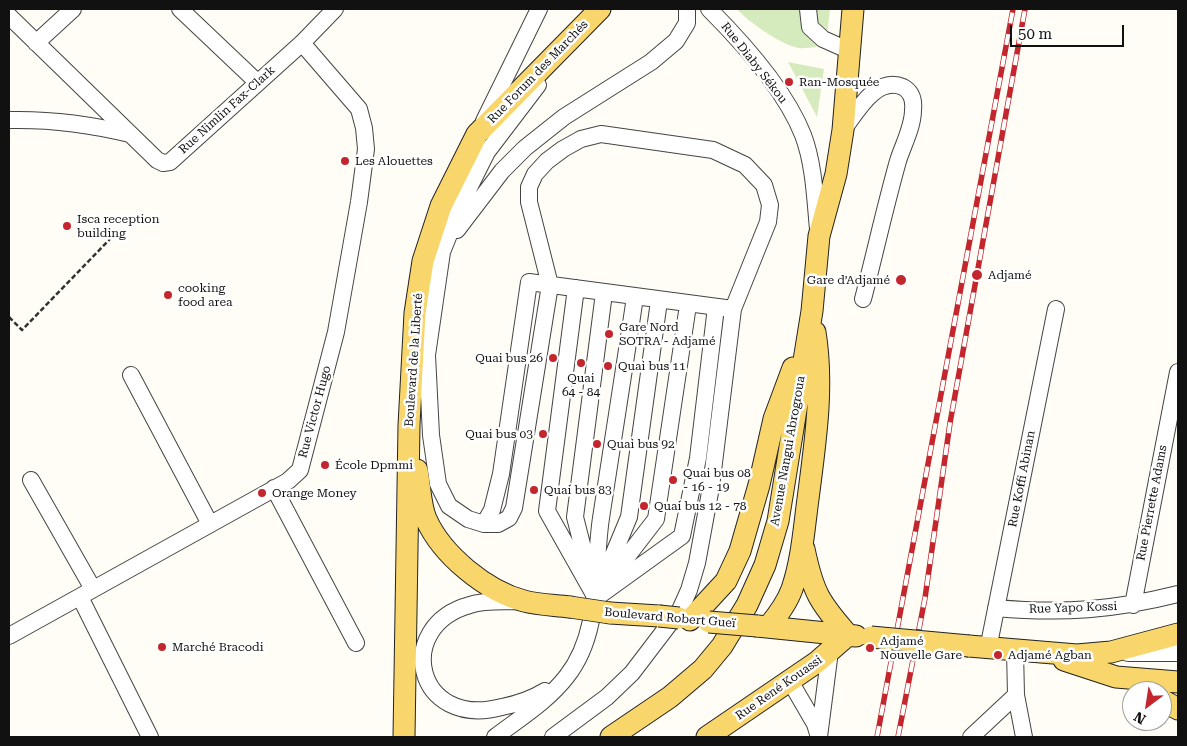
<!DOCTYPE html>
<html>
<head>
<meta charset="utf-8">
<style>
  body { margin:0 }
  #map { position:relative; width:1187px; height:746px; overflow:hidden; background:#fffdf5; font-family:"Roboto Serif",serif }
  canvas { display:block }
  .frame { position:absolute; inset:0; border:10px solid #111; pointer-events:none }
  .north { position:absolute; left:1122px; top:681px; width:50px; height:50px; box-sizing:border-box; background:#fff; border:1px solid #a0a0a0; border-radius:50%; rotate:211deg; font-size:14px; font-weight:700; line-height:20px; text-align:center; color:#111 }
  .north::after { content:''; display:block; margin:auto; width:18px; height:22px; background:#c4262e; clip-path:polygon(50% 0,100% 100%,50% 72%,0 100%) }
  .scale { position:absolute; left:1010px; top:25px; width:114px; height:22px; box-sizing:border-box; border:2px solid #111; border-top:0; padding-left:6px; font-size:15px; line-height:18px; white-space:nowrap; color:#111; -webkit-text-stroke:4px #fff; paint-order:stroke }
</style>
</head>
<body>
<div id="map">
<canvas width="1187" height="746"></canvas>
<div class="frame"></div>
<div class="north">N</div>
<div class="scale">50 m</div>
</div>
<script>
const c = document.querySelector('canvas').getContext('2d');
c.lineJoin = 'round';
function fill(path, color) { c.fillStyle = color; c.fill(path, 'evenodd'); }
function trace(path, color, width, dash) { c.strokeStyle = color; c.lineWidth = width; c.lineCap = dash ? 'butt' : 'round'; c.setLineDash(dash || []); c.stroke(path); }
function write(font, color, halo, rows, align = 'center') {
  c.font = font + ' "Roboto Serif",serif'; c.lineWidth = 5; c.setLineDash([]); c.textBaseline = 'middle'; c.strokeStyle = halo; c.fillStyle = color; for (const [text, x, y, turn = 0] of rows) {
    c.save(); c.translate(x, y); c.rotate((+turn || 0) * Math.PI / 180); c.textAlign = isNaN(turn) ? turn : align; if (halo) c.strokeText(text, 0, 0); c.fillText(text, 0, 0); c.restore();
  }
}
fill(new Path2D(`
  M737 9H830L826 45C818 46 807 49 799 48 783 46 747 21 737 9Z
  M788 62 824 69 817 117Z`), '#d5ebbd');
const minor = new Path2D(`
  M180 9 257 82
  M709 9C743 43 785 89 803 135 814 164 815 198 818 229
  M808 9 810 27 823 39 850 51
  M9 16 157 160 163 163 170 162 302 43 335 9
  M36 43 73 9
  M538 85 487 152 462 202 442 252 427 355 431 435 438 484 449 506 468 519 484 524H498L509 518 514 508 550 285 529 202V187L535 174 547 161 563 149 581 139 601 134 713 150 745 165 764 185 770 205 768 222 733 309 711 487 697 563 689 590 680 610 632 673 607 697 553 737
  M9 120C51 119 89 124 130 134
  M484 121 539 9
  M843 130C856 113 876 75 903 87 912 92 914 101 913 110 913 127 903 145 898 161 885 207 875 253 863 299
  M457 230 502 171 525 148 564 117 651 62 676 41 687 23V9
  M576 288 547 511 596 598
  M131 375 210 524
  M31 480 93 589
  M274 488 356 643
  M484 524 492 510 501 474 529 282 733 309
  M590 576 575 517 604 293
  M604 577 629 517 659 301
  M606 584 656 519 688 305
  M80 597 150 737
  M596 598 682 536 698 458 716 307
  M520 601C504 602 485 600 470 605 393 626 415 730 502 707 517 704 532 699 545 691
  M1133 605 1178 372
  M996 608C1063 614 1114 610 1178 594
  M9 636 288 481 300 470 336 332 359 202 366 149 364 128 359 109 302 43
  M988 649 1056 309
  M1015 651 1016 695 1024 737
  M1128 653H1178
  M790 681 815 724 818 734
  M495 737C520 718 548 701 567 676 602 631 593 571 601 518 612 445 624 371 635 297
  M819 737 830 651
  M971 737 1016 695`);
const major = new Path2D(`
  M417 470C420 485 420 505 426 519 442 555 486 591 524 601 539 605 555 605 570 607
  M804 549C813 592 819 602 848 635
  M610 613 659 616
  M690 620 726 581 740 551 759 485 774 419 793 368
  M757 626 856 636
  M768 627C778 615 787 603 792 589 802 560 804 528 808 499 815 444 824 387 815 332
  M969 646 1077 655 1111 652 1178 634
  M1064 660 1116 677 1178 682
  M1162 700 1178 709
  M404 737 409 425 415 313 423 261 441 206 477 134 600 9
  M611 737 670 697 703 669 722 646 747 605 765 565 778 521 812 311 819 236 836 174 843 130 853 9
  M707 737 817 662 848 635`);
trace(minor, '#444', 18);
trace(major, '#222', 23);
trace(new Path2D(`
  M9 317 22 330 110 239`), '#333', 2.5, [5, 2.5]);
trace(minor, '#fff', 16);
trace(major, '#f9d66b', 21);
const rail = new Path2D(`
  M877 737 1013 9
  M898 737 925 598 950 423 1025 9`);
trace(rail, '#c4262e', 5.5);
trace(rail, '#fff', 4, [11]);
const majorBridge = new Path2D(`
  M570 607 610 613
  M659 616 679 618
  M709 622 757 626
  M871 637 969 646`);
trace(majorBridge, '#222', 23, []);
trace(majorBridge, '#f9d66b', 21);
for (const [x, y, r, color] of [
  [789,82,5,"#c4262e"],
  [345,161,5,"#c4262e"],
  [67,226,5,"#c4262e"],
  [977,275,6,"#c4262e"],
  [901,280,6,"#c4262e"],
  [168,295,5,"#c4262e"],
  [609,334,5,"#c4262e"],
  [553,358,5,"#c4262e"],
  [581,363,5,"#c4262e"],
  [608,366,5,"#c4262e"],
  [543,434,5,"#c4262e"],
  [597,444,5,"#c4262e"],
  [325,465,5,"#c4262e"],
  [673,480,5,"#c4262e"],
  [534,490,5,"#c4262e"],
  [262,493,5,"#c4262e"],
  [644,506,5,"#c4262e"],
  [162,647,5,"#c4262e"],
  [870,648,5,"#c4262e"],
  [998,655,5,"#c4262e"]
]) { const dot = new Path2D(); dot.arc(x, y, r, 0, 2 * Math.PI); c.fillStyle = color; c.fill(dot); trace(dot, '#fff', 2); }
write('12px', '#111', '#fff', [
  ["Rue Diaby Sékou",754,63,52],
  ["Rue Forum des Marchés",538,72,-46],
  ["Rue Nimlin Fax-Clark",227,110,-42],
  ["Boulevard de la Liberté",414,360,-86],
  ["Rue Victor Hugo",315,412,-75],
  ["Avenue Nangui Abrogroua",788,451,-80],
  ["Rue Koffi Abinan",1022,479,-79],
  ["Rue Pierrette Adams",1152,503,-79],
  ["Rue Yapo Kossi",1073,608,-2],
  ["Boulevard Robert Gueï",670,618,5],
  ["Rue René Kouassi",779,688,-35]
]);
write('12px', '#111', '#fff', [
  ["Ran-Mosquée",799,82],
  ["Les Alouettes",355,161],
  ["Isca reception",77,219],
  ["building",77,233],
  ["Adjamé",988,275],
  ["Gare d’Adjamé",890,280,"right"],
  ["cooking",178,288],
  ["food area",178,302],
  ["Gare Nord",619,327],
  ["SOTRA - Adjamé",619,341],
  ["Quai bus 26",543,358,"right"],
  ["Quai bus 11",618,366],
  ["Quai",581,378,"center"],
  ["64 - 84",581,392,"center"],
  ["Quai bus 03",533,434,"right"],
  ["Quai bus 92",607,444],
  ["École Dpmmi",335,465],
  ["Quai bus 08",683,473],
  ["- 16 - 19",683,487],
  ["Quai bus 83",544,490],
  ["Orange Money",272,493],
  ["Quai bus 12 - 78",654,506],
  ["Adjamé",880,641],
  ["Nouvelle Gare",880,655],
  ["Marché Bracodi",172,647],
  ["Adjamé Agban",1008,655]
], 'left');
</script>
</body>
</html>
